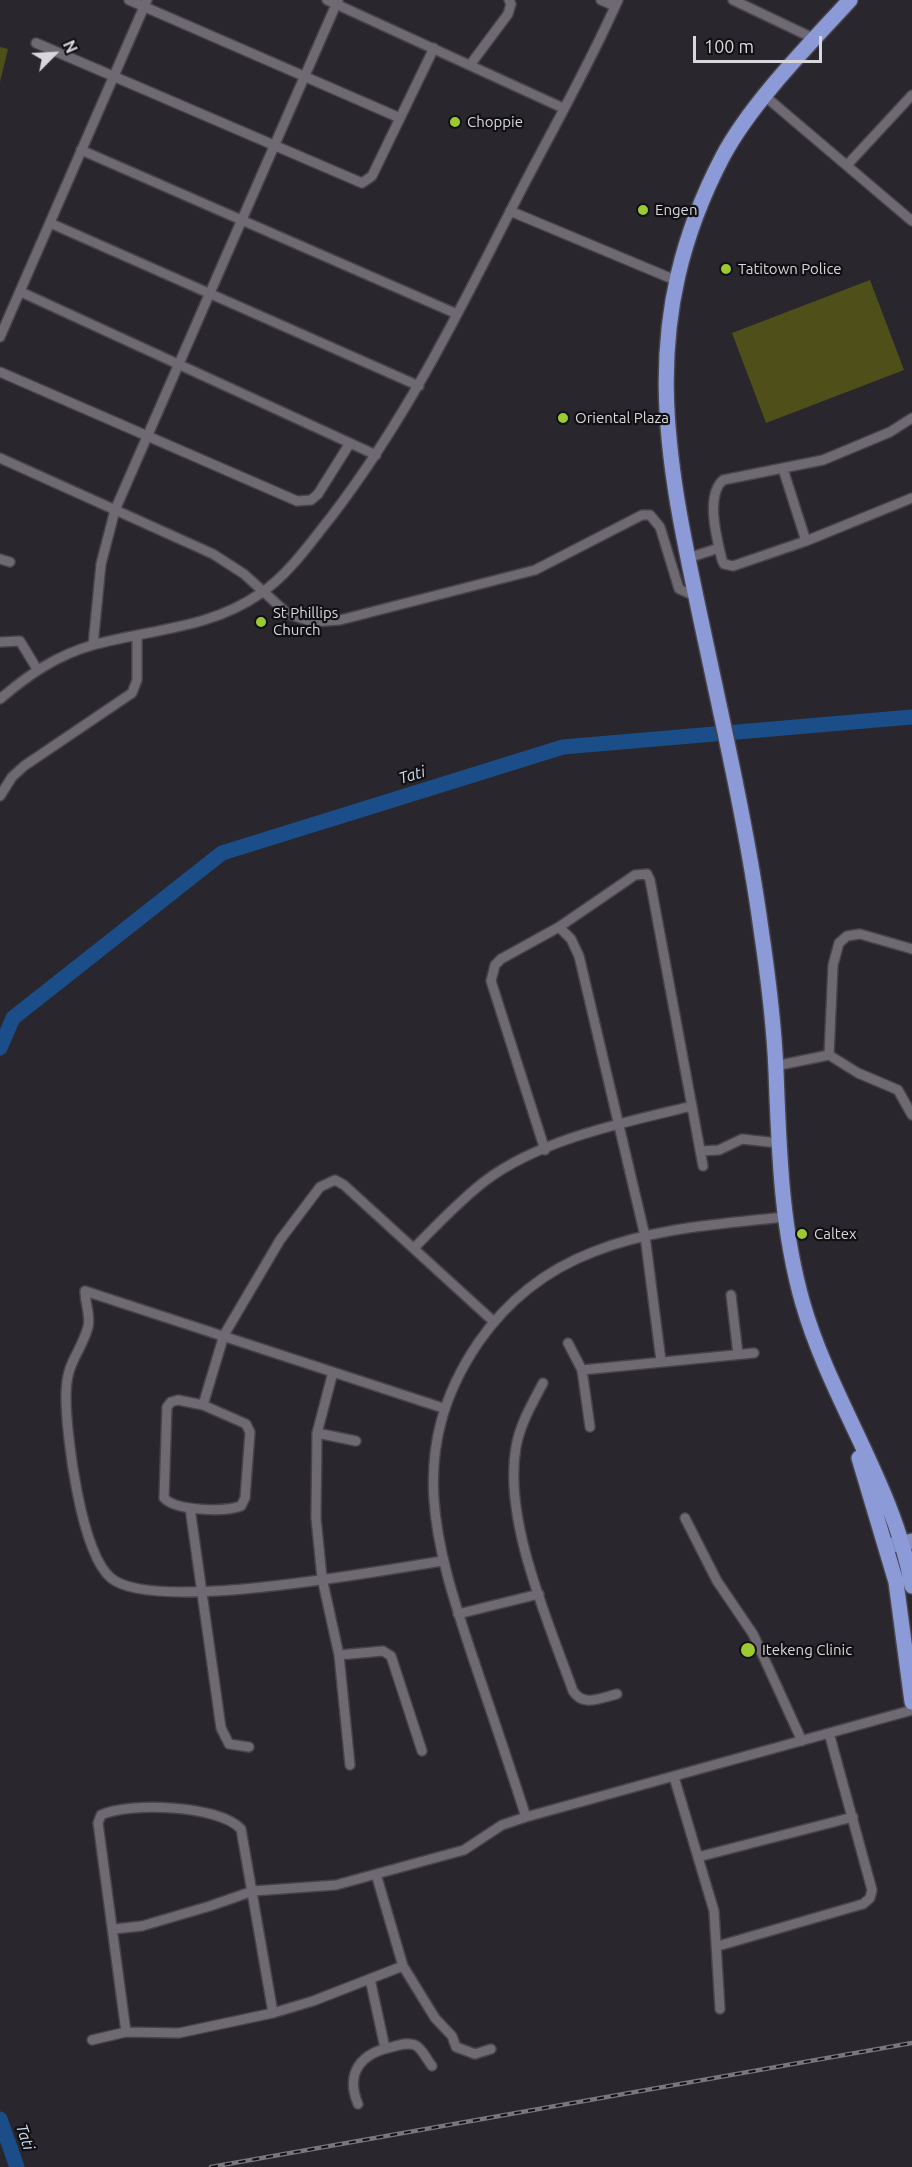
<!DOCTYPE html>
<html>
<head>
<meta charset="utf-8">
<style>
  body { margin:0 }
  #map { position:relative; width:912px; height:2167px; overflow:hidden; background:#29262d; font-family:Ubuntu,sans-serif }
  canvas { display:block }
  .north { position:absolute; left:24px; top:24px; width:60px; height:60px; -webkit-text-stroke:4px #111013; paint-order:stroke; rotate:66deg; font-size:16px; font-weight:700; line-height:24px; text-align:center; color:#d9d7dc }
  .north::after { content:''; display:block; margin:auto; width:21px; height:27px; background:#d9d7dc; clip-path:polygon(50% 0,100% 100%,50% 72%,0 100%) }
  .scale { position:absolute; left:693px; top:36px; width:129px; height:27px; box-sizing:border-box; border:3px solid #d9d7dc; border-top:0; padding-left:8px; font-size:18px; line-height:21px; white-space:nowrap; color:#d9d7dc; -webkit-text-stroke:4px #111013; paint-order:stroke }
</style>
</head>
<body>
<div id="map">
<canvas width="912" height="2167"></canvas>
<div class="north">N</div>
<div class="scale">100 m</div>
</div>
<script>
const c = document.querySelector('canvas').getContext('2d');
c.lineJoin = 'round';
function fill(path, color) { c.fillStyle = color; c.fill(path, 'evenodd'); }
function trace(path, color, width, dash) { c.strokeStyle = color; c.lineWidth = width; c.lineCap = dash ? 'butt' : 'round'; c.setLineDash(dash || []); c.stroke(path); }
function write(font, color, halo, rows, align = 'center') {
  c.font = font + ' Ubuntu,sans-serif'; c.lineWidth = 4.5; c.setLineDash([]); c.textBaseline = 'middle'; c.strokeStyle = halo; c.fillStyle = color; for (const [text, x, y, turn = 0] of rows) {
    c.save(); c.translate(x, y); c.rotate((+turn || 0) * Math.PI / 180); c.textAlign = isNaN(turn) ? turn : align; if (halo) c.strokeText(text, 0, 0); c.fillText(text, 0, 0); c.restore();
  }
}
fill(new Path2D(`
  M0 47 8 49 0 82Z
  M870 280 904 370 766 423 732 333Z`), '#4e4f19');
trace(new Path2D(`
  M0 1048 13 1018 222 853 563 747 912 717
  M0 2119 17 2167`), '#1b4e89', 15);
const minor = new Path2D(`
  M129 0 400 118
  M327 0 563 108
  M601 0 615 6
  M733 0 815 39
  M36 43 362 183 372 176 434 48
  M470 65 508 14 511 4 509 0
  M766 97 912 221
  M81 150 457 314
  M848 164 912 95
  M510 211 675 280
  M50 223 419 386
  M21 292 376 455
  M0 337 147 0
  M0 372 297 501 311 500 318 494 350 443
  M912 418 890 432 823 460 723 480C705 496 717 539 722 560L724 564 733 566 806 541 912 498
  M0 458 213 554 244 574 288 614 313 622 340 620 535 570 642 515H650L660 527 679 589 695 596
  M783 469 806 541
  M688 558 719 548
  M0 559 10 562
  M0 642 20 641 37 669
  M93 645 101 564 115 510 338 0
  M0 699C28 675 57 655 93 645 151 629 210 629 261 593 289 574 310 543 331 517 407 418 461 308 517 198 551 132 588 68 618 0
  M0 796 12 777 24 766 132 693 137 680V637
  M559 927 635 875 647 874 650 880 703 1166
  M829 1055 833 965 839 943 847 936 860 934 912 949
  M775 1066 829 1055 858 1073 898 1090 912 1115
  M545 1150 491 981 495 965 501 959 559 927 571 939 579 956 645 1236 661 1361
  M700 1151 719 1150 742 1139 778 1143
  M414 1248C437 1225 459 1201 485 1181 540 1139 626 1122 692 1106
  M731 1295 738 1354
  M568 1343 582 1370 590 1427
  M582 1370 754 1353
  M333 1372 317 1433 316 1518 322 1578 339 1655 350 1765
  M543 1383C532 1404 520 1424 516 1447 503 1520 548 1621 573 1691 583 1707 600 1698 617 1694
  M178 1400 203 1405 246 1424 250 1432 245 1498 241 1506C224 1512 176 1511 164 1498L167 1407 171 1402Z
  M203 1405 224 1335 280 1240 320 1187 335 1180 344 1185 493 1321
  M317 1433 356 1441
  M190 1508 221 1728 229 1744 249 1747
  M685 1518 717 1581 753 1634 802 1741
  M443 1561C381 1570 154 1614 111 1578 81 1553 66 1436 66 1396 66 1361 80 1355 88 1327 91 1317 85 1303 85 1291L443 1408
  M458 1614 539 1594
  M339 1655 383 1651 391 1656 422 1751
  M674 1777 714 1911 720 2009
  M526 1817C509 1764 491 1711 473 1658 435 1544 405 1451 478 1343 507 1301 546 1270 593 1252 653 1228 720 1224 784 1217
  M698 1857 853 1817
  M376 1874 403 1966 435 2018 452 2036 456 2047 475 2054 491 2049
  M114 1929 142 1926 210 1906 253 1891 336 1885 464 1850 502 1825 526 1817 912 1710
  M718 1946 863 1904 870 1898 872 1890 829 1733
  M370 1979 385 2048
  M126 2032 98 1823 101 1815C129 1802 219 1805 241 1829L273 2013
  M92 2040 126 2032 179 2033 273 2013 313 2001 403 1966
  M358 2104C345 2073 361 2053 392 2047 399 2045 407 2042 415 2045 422 2048 427 2060 432 2066`);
const primary = new Path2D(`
  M887 1546 912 1541`);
const trunk = new Path2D(`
  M850 0C808 46 752 102 723 156 634 326 667 462 705 639 725 733 748 834 761 929 768 976 774 1023 776 1071 779 1150 781 1228 803 1304 831 1401 894 1485 912 1586
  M859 1458 896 1582 912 1702`);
trace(minor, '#464349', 12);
trace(primary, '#464349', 18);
trace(trunk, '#464349', 18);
trace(minor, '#6e6972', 9);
trace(primary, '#858ebf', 15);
trace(trunk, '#8d9ad8', 15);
const rail = new Path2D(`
  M211 2167 912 2043`);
trace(rail, '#79777d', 4.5);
trace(rail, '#111013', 2, [7]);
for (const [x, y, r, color] of [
  [455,122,6,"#9cca31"],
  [643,210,6,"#9cca31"],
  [726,269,6,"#9cca31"],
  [563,418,6,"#9cca31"],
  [261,622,6,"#9cca31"],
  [802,1234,6,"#9cca31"],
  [748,1650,8,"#9cca31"]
]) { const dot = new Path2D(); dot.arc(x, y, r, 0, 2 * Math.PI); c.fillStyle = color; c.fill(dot); trace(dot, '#111013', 2); }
write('15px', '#d9d7dc', '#111013', [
  ["Choppie",467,122],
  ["Engen",655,210],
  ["Tatitown Police",738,269],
  ["Oriental Plaza",575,418],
  ["St Phillips",273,613],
  ["Church",273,630],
  ["Caltex",814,1234],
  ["Itekeng Clinic",762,1650]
], 'left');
write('italic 16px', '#cfddef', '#111013', [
  ["Tati",412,775,-17],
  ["Tati",25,2137,71]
]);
</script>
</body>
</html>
